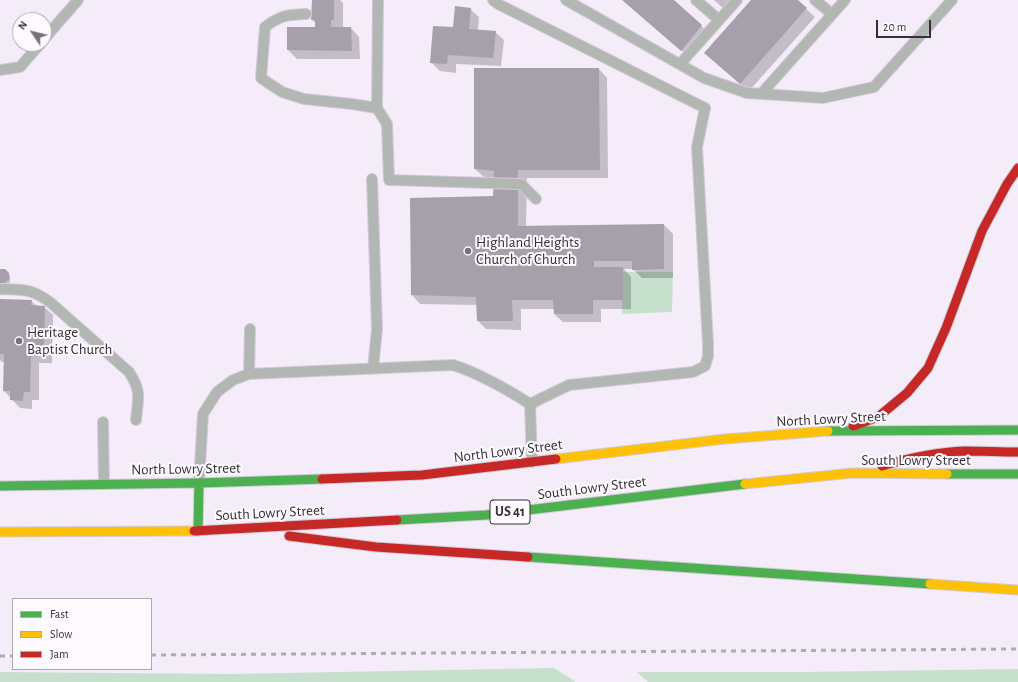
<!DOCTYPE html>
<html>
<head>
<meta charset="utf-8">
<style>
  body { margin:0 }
  #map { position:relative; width:1018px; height:682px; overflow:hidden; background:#f5ecf9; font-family:"Alegreya Sans",sans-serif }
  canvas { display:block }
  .legend { position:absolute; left:12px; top:598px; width:140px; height:72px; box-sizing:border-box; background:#fdfafe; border:1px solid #ada9af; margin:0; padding:5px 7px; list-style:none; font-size:12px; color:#362f38 }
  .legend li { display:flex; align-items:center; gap:8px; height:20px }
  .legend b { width:20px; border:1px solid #ada9af }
  .north { position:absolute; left:12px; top:12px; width:40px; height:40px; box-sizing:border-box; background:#fdfafe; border:1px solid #ada9af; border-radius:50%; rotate:305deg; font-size:11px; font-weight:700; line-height:16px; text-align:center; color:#362f38 }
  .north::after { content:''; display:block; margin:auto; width:14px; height:18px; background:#79717c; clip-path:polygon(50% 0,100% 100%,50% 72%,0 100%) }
  .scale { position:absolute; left:876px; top:20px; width:55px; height:18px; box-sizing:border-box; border:2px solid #362f38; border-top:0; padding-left:5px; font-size:12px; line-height:14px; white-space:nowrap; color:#362f38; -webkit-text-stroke:3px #fdfafe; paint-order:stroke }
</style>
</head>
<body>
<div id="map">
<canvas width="1018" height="682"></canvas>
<ul class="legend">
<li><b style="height:5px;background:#4caf50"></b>Fast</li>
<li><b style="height:5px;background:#ffc107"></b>Slow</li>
<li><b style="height:5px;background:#c62828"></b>Jam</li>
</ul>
<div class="north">N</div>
<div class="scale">20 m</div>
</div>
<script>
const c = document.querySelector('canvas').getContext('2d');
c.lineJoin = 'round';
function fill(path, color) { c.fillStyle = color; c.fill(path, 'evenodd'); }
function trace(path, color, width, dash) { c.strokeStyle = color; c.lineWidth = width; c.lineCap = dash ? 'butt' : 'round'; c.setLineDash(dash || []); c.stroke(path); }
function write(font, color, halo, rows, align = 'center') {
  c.font = font + ' "Alegreya Sans",sans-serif'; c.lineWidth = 4; c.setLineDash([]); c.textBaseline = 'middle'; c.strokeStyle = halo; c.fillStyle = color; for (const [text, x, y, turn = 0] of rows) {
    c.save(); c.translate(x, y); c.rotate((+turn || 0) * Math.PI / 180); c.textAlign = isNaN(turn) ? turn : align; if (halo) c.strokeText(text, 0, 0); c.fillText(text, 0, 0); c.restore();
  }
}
fill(new Path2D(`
  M623 272H673L672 312 622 314Z
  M554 668 576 682H0V672L230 674Z
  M1018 669V682H648L637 672H800Z`), '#c7e0cd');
fill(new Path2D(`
  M313 0H340L343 3V28H351L359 37 360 59H297L288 50 316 28V23L312 20Z
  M623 0H672L708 32 688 56Z
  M714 0H734L725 10Z
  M752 0H796L815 17 749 91 705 53Z
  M470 9 479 17 478 30 495 32 504 40 501 66 456 64V73L440 71 431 62 454 28Z
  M599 69 607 78 608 178H527L526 226 664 225 673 234V278H642L633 269H624L631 277V309H601V322H563L554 314V309H521V330L486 329 478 321 477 305 420 304 412 295 494 197 495 178 484 177 475 169Z
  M5 270 10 276V282L7 284 0 283V271Z
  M0 300 31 301 37 306 44 307 53 315 52 363H39V400H32V409L20 408 4 391 5 362H2L0 360Z`), '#0003');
fill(new Path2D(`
  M312 0H334V20H331V27H351L352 51 287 50V27H315V20H311Z
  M622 0H674L702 25 681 51Z
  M751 0H798L807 8 740 84 704 53Z
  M455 6 471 8 469 29 496 31 493 58 448 55 447 64 430 63 433 26 453 27Z
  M474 68H599L600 170H518V226L664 224V269L632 270V261H594V267H623V300H593V314H554L553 300H512L513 321H477L476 297 411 295 410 198 493 196 494 171 474 169Z
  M0 269H5L9 273V279L5 283H0Z
  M0 299 32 300 31 305 45 306 44 355 31 354 30 392H24L23 401 10 400V391H3L4 354H0Z`), '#a6a0aa');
const lane = new Path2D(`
  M378 0 377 108 387 124 389 180 521 184 536 199
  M493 0 498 4 705 108 697 147 708 344V356L705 366 693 372 569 385 530 404
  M566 0 704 78 747 93 823 98 874 87 952 0
  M696 0 719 20
  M815 0 832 14
  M306 14C287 15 281 15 265 27L261 78 282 92 304 99 352 104 377 108
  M44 39 78 0
  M680 64 737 0
  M0 70 20 67 40 44
  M761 94 845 0
  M372 179 377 329 373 368
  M0 289C24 290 31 288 51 303L129 372C142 391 138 399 136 420
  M249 374 250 329
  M530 404 532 462
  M103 422 104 484
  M199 483 203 414 217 392 233 380 249 374 453 365C481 374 505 388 530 404`);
const fast = new Path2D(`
  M828 431 1018 430
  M947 474H1018
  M0 486 199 483 322 479
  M397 520 486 515 745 484
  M198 531 199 483
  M528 557 930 584`);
const slow = new Path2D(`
  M556 459 725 439 828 431
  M745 484 852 473 947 474
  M0 532 194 531
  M930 584 1018 590`);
const jam = new Path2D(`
  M853 426 878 417 907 393 928 368 946 328 982 231 1007 184 1018 168
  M882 466C909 458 937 452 965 451 983 451 1000 452 1018 452
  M322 479 422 475 556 459
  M194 531 397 520
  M289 536 376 547 528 557`);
trace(lane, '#d2cbd5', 12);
trace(fast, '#d2cbd5', 11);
trace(slow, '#d2cbd5', 11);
trace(jam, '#d2cbd5', 11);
trace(lane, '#b2b7b3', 10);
trace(fast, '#4caf50', 9);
trace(slow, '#ffc107', 9);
trace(jam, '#c62828', 9);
trace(new Path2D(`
  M151 655 1018 649
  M0 656H13`), '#aeacb1', 3, [5, 5]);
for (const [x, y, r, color] of [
  [468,251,4,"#79717c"],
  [19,341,4,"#79717c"]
]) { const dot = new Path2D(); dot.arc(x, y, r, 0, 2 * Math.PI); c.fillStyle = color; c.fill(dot); trace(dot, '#fdfafe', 1.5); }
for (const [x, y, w] of [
  [510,512,40]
]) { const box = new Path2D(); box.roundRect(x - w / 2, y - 12, w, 24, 3); c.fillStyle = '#fdfafe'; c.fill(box); trace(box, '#362f38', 1); }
write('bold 14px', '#362f38', null, [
  ["US 41",510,512]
]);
write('15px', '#362f38', '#fdfafe', [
  ["Highland Heights",476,242],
  ["Church of Church",476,259],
  ["Heritage",27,332],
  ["Baptist Church",27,349]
], 'left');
write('15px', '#362f38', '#fdfafe', [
  ["North Lowry Street",831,419,-3],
  ["North Lowry Street",508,451,-7],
  ["South Lowry Street",916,460],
  ["North Lowry Street",186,469,-1],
  ["South Lowry Street",592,488,-7],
  ["South Lowry Street",270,513,-3]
]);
</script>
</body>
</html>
